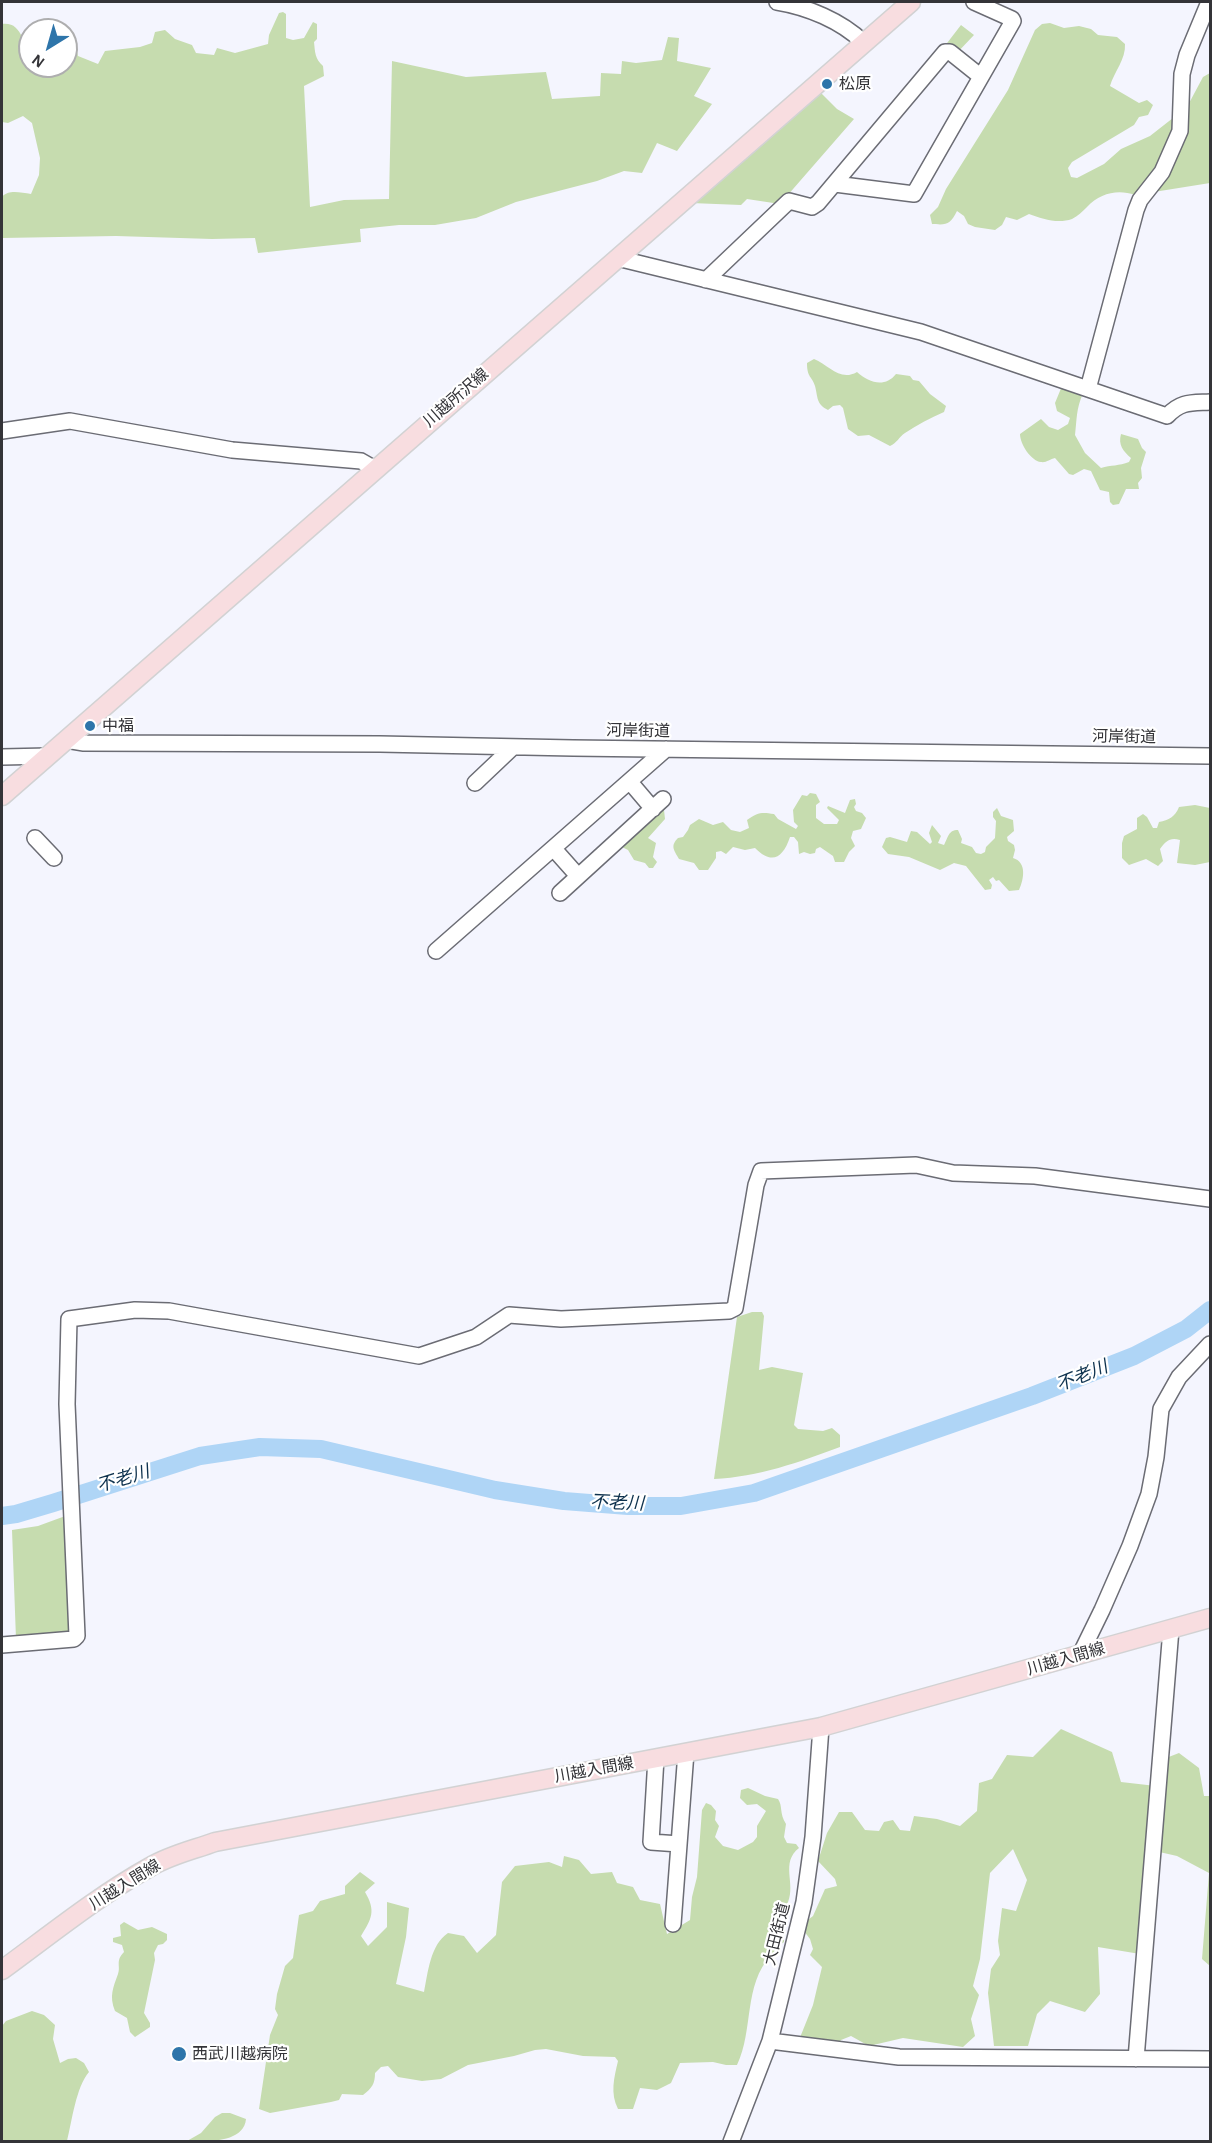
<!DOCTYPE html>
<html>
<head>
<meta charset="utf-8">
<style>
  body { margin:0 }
  #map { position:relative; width:1212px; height:2143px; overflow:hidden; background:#f4f5fe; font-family:"Alegreya Sans",sans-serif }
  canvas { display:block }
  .frame { position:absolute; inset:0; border:3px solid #343438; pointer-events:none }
  .north { position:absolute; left:18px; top:18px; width:60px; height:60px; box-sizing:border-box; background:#fff; border:2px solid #aeaeaf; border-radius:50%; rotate:217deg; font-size:16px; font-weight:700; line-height:24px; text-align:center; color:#343438 }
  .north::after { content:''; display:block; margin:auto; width:21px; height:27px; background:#2e75aa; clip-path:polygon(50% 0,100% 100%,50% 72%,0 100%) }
</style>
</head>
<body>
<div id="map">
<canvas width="1212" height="2143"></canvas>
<div class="frame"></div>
<div class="north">N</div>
</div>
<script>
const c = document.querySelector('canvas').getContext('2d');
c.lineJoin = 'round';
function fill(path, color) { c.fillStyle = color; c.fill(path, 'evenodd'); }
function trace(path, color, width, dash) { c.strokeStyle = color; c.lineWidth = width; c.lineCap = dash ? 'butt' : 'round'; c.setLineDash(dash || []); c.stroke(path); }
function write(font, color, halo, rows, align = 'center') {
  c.font = font + ' "Alegreya Sans","Noto Sans JP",sans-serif'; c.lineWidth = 4.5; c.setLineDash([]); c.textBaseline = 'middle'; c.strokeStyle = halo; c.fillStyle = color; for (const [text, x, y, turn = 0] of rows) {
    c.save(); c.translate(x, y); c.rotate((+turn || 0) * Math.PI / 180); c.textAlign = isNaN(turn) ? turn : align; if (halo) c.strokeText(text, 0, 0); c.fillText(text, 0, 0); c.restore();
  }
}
fill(new Path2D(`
  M283 12 286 14V38L293 40 304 38 313 22 317 24V39L314 42C315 52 315 59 323 66L324 76 304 86 310 207 344 200 389 199 392 61 466 77 546 72 552 99 600 96 601 73 621 74 622 61 636 63 662 60 668 37 679 38 677 61 711 68 694 96 712 104 677 151 657 143 642 173 624 171 597 181 516 202 476 218 435 225H399L360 229 361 242 258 253 255 238 212 239 116 236 2 238V197C9 189 21 193 31 194L39 175 40 158 32 123 23 116 8 123 2 122V24C14 23 17 28 23 38L19 50 22 54 30 53V66H66V46L76 47 78 56 98 64 105 51 140 47 152 43 155 32 165 30 175 39 192 45 196 53 214 55 217 48 235 53 268 44 269 35 279 13Z
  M1050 23 1064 28 1079 26 1091 29 1098 35 1117 37 1125 44C1126 59 1114 72 1110 86L1139 103 1147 100 1153 105 1148 115 1139 117 1134 125 1072 162 1068 168 1071 177 1077 178 1104 164 1121 149 1150 136 1187 107 1203 77 1210 73V183L1135 195C1118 189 1100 193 1087 207 1082 212 1078 216 1072 219 1058 224 1042 219 1029 214L1017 220 1006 217 1002 225 995 230 975 227 968 224 964 216 957 211C950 225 947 225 932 224L930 215 938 207 946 189 1008 90 1035 30 1042 24Z
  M961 25 974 35 955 55 944 47Z
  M819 91 837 109 854 119 780 204 747 199 741 205 691 203Z
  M814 359C829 365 840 382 857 372 869 383 885 388 896 374L910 376 913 380 919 381 930 394 946 406 944 412C930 418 917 425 905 433 899 437 897 443 890 446L869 435 858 436 848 429 843 408 840 405 833 406 828 410C816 404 818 397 815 386 812 376 807 378 807 363Z
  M1062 386 1083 393C1076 410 1077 418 1075 435L1085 453 1101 468C1111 465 1119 466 1129 462L1131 458C1123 451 1118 445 1121 434L1138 439 1142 448 1146 452 1141 468 1142 478 1138 483 1139 489H1126L1119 504 1113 505 1110 502 1109 492 1100 490 1091 471 1084 469 1073 475 1069 474 1055 458C1050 459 1046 463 1041 462 1031 461 1020 444 1020 434L1041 419 1049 427 1058 430 1068 424 1070 418 1057 411 1055 403Z
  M810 793 816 794 820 802 816 805V818L824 824H837L839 820 827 808 828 806 845 813 850 800 855 799 856 804 854 807 856 811 862 813 866 818 861 829 853 831 851 838 855 846 849 852 844 862H835L833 856 820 847 816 849 815 853 810 854 804 852 799 854 798 842 794 837H790C783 858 772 865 755 848L745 850 733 847 726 854 721 851 716 852V858L708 870H699L694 863 679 859C674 850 670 846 678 838L683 837 688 830 690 825 699 819 713 825 723 822 731 830 740 832 749 828 747 820C758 812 762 812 774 814L778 819 796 829 798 826 794 822 793 810 802 795 807 796Z
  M664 801 668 806 664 810 665 819 648 838 656 843 653 857 657 862 653 868H649L645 863 634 860 628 850 620 846Z
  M1195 805 1210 808V862L1195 865 1177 863 1180 840C1170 837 1166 841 1160 849L1163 861 1158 866 1146 859 1129 865 1122 858V843L1124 836 1137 829V818L1143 814 1147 817 1153 828H1157L1159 822C1169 820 1175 817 1179 807Z
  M997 808 1001 816 1013 820 1014 831 1007 837 1008 841 1014 845 1015 850 1013 858C1027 862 1024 879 1019 890L1009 891 999 880 996 881 993 877 989 880 992 885 991 889 985 890 966 866 954 863 940 870 909 857 888 854 882 847 886 838 890 837 907 842 911 831 917 832 930 844 932 842 929 833 932 825 941 836 938 843 944 845C948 838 948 830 958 830L962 839 961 843 972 847 976 853 981 854 985 852 986 847 995 838 996 821 993 817V812Z
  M752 1312H762L764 1316 759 1370 772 1367 803 1373 794 1425 798 1429 823 1431 832 1428 840 1435V1447C800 1462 758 1477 714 1479L737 1317Z
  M68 1515 74 1632 16 1639 12 1530 38 1526Z
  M1061 1729 1112 1752 1121 1782 1156 1786 1161 1760 1179 1753 1199 1768 1204 1796H1210V1966L1202 1959 1209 1873 1177 1856 1155 1851 1146 1955 1098 1947 1100 1994 1085 2012 1050 2001 1037 2014 1028 2046H994L988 1993 991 1969 1000 1955 998 1941 1002 1908 1016 1911 1027 1880 1013 1849 990 1873 980 1959 973 1986 979 1995 971 2019 975 2036 963 2047 903 2038 869 2046 851 2036 841 2040 835 2047 799 2040 813 2005 822 1967 810 1955 813 1949 810 1939 804 1931V1923L813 1916 825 1889 837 1886 835 1879 818 1861 827 1833 839 1812H852L865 1830 879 1831 884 1822 893 1820 900 1830 910 1831 914 1816 937 1819 960 1826 977 1811 979 1783 992 1779 1007 1755 1033 1757Z
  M748 1788 765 1796 778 1799C783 1806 779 1813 786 1824L784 1837 787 1843 796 1844 799 1848C780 1863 796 1883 788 1902 782 1918 776 1911 776 1933L784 1936V1942C778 1946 776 1950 771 1955 743 1986 754 2029 737 2065H726L713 2062 680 2063 671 2083 657 2090 640 2088 633 2109H618C610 2093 614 2078 618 2061L615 2057 583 2056 546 2049 535 2050 514 2056 468 2065 441 2079 422 2081 398 2077 388 2066 381 2067 375 2073C375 2084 372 2088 363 2095L342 2094 339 2100 331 2102 270 2113 259 2109 270 2035 278 2015 275 2009 277 1994 285 1966 293 1958 299 1915 313 1911 320 1901 345 1894V1886L360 1872 375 1883 365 1892C376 1911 372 1918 361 1936L368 1946 387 1927V1902L409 1908 406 1937 396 1984 424 1992C428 1973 430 1945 448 1933L464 1936 477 1953 496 1935 502 1882 515 1866 549 1862 562 1867 564 1856 579 1860 591 1874 612 1872 617 1883 633 1887 640 1900 660 1904 667 1934 690 1920 692 1897 697 1877 702 1810 706 1803 711 1805 716 1811 715 1820 719 1826 715 1837 723 1846 738 1850 753 1842 757 1837V1826L766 1811 757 1804 747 1805 740 1798 741 1790Z
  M124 1922 138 1930 152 1927 167 1934V1940L163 1944 158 1945 154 1953 155 1960 144 2013 150 2023V2027L135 2037 130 2032 127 2018 115 2011C109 1996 113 1988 118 1974 121 1966 115 1961 124 1952L122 1945 113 1942V1938L121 1936 120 1925Z
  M32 2011 44 2015 55 2025 53 2039 60 2063 68 2059 76 2058 84 2063 89 2072C76 2087 72 2121 67 2141H2V2026L6 2021Z
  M222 2113H230L246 2119C244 2143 206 2142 187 2141L201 2133 215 2117Z`), '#c6dcaf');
trace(new Path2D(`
  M2 1516 16 1514 53 1503 200 1456 260 1447 321 1449 495 1490 564 1501 628 1506H681L754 1493 1032 1396 1134 1356 1186 1329 1210 1310`), '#afd5f6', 18);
const minor = new Path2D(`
  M777 2C808 7 841 21 863 42
  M835 184 914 194 1013 21 1012 19 974 2
  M617 258 921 332 1167 416C1181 401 1191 403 1210 402
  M706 280 789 201 812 207 818 203 945 52H950L980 76
  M1088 389 1136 210 1140 200 1162 172 1180 131 1182 74 1187 55 1209 2
  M2 431 70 421 232 450 361 461 375 469
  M66 740 84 743 380 744 573 748 1210 756
  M2 757 48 756
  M630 782 653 809
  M475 783 513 747
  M35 838 54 858
  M554 849 578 876
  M560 893 663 799
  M436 951 666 749
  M2 1645 74 1639 77 1636 67 1404 69 1319 135 1310 169 1311 419 1356 476 1337 509 1315 561 1319 729 1311 735 1308 756 1185 761 1171 916 1165 953 1173 1035 1176 1210 1199
  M1080 1655 1102 1610 1130 1546 1149 1494 1156 1457 1161 1409 1179 1377 1210 1344
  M656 1758 651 1842 679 1844
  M673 1924 686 1752
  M770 2041 899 2057 1210 2059
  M1136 2059 1171 1629
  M731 2142 770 2041 804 1902 813 1837 821 1727`);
const major = new Path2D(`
  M2 796 911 2
  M2 1970C50 1935 98 1896 150 1867 170 1855 193 1850 215 1842L821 1727 1210 1618`);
trace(minor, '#6b6c74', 18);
trace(major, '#d2d2d3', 21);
trace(minor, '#fff', 15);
trace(major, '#f8dde0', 18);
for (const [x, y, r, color] of [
  [827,84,6,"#2e75aa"],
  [90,726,6,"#2e75aa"],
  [179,2054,8,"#2e75aa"]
]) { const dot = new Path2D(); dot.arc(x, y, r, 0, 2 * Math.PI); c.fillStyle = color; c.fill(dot); trace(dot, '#fff', 2); }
write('16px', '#343438', '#fff', [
  ["松原",839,84],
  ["中福",102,726],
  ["西武川越病院",192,2054]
], 'left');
write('16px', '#343438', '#fff', [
  ["川越所沢線",456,398,-41],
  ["河岸街道",638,731,1],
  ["河岸街道",1124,737,1],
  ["川越入間線",1066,1659,-16],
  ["川越入間線",594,1770,-10],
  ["川越入間線",125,1885,-32],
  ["大田街道",777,1934,-76]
]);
write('italic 18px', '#0e324e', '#fff', [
  ["不老川",1082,1376,-22],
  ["不老川",123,1479,-17],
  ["不老川",617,1503,2]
]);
</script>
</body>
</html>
